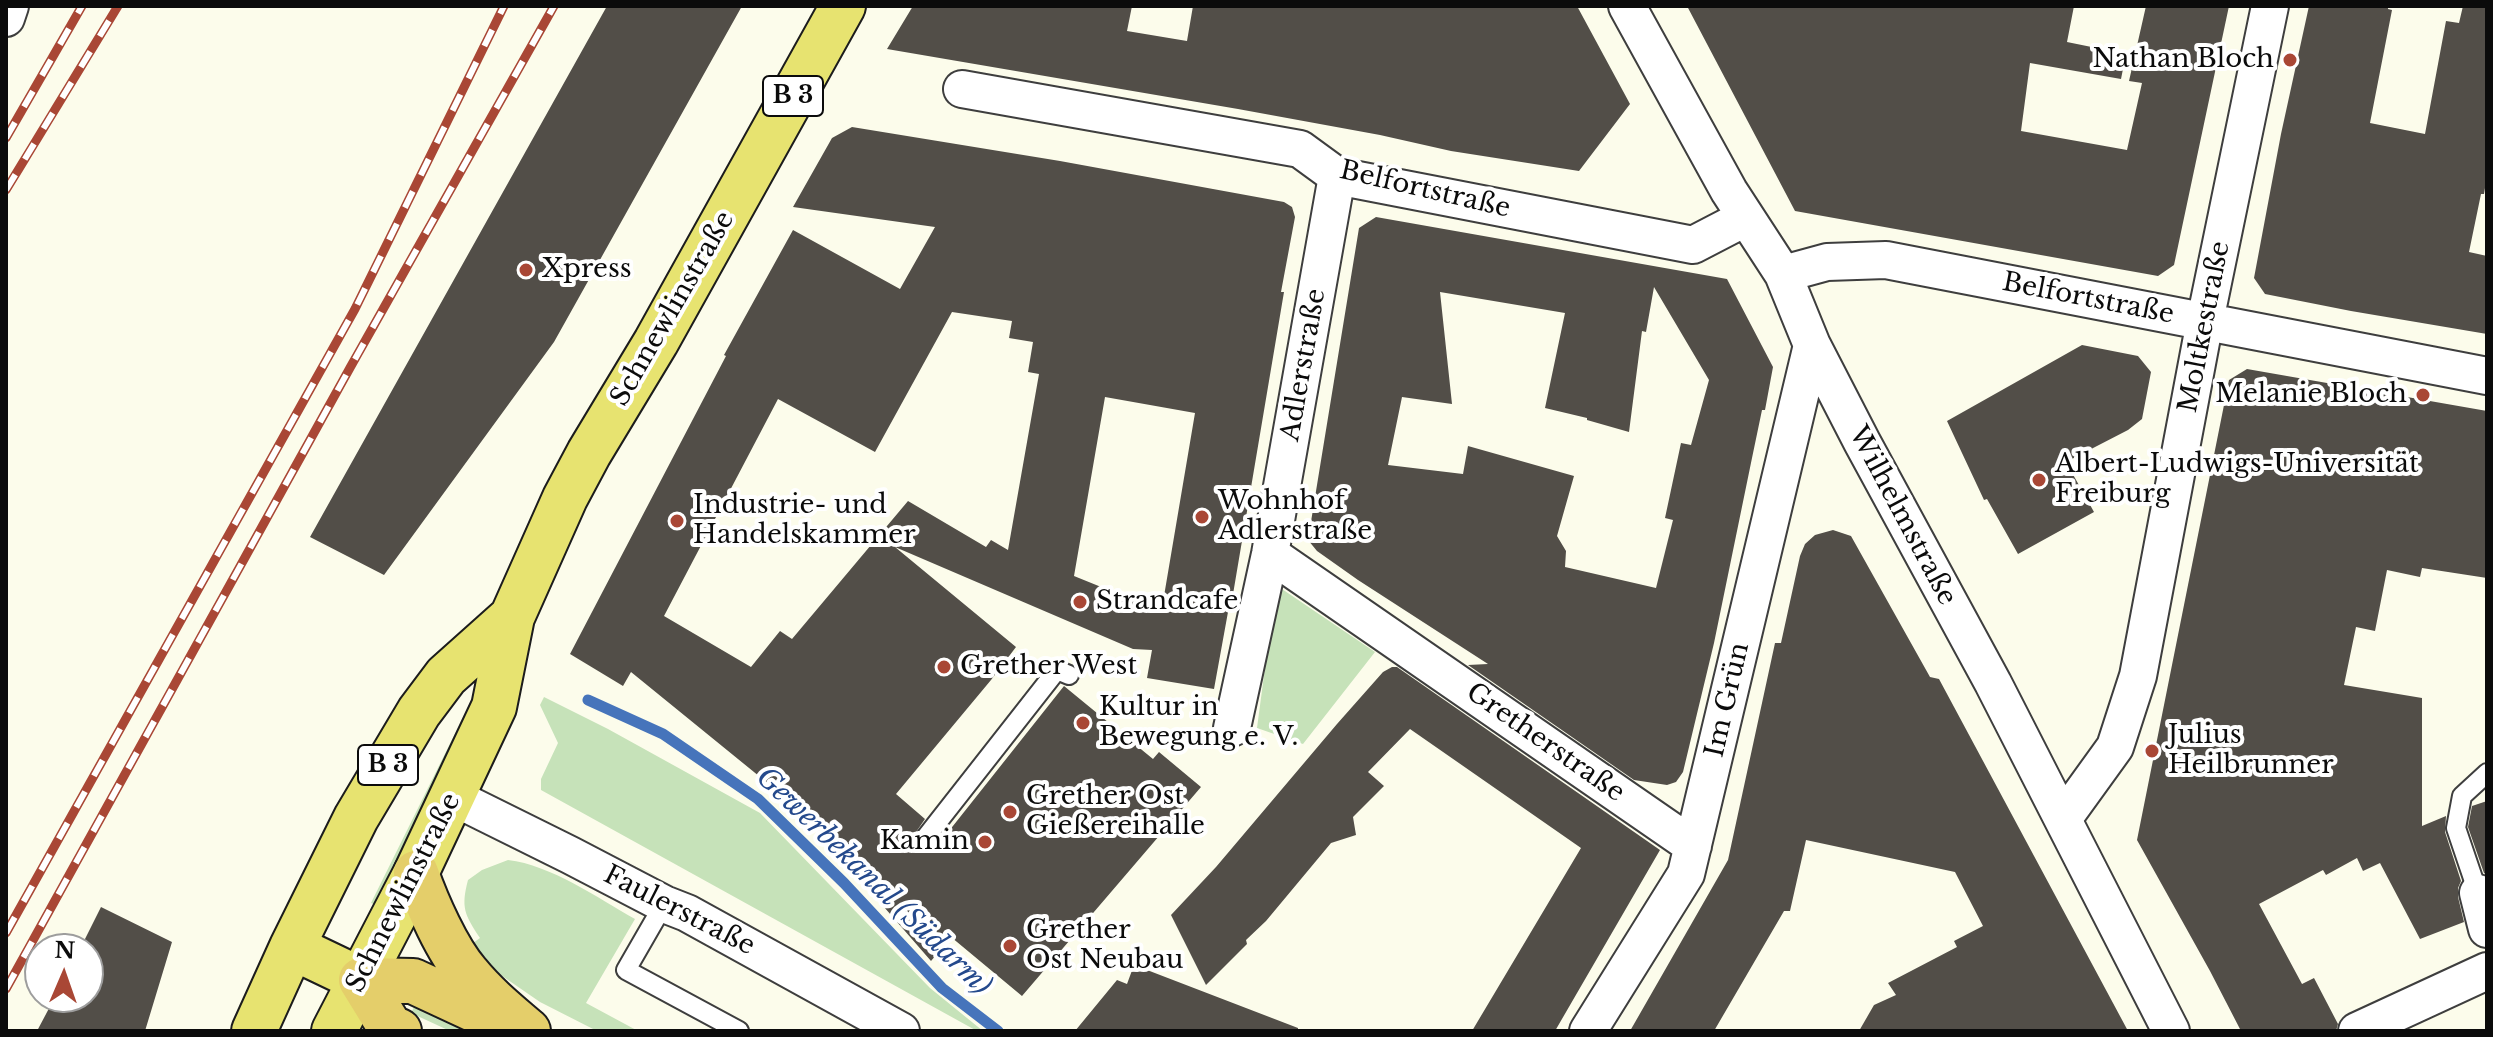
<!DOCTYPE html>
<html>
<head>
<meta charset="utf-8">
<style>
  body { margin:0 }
  #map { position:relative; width:2493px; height:1037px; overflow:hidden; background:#fcfceb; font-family:"Libre Baskerville",serif }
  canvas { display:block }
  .frame { position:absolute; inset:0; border:8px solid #0b0b0b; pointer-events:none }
  .north { position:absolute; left:24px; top:933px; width:80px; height:80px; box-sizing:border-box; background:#fff; border:2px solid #9d9d9d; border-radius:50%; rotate:2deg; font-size:22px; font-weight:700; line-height:32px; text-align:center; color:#0b0b0b }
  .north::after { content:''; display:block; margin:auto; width:28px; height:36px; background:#a94735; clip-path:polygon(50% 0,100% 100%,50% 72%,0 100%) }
</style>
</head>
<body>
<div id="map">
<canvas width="2493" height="1037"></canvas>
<div class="frame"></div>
<div class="north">N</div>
</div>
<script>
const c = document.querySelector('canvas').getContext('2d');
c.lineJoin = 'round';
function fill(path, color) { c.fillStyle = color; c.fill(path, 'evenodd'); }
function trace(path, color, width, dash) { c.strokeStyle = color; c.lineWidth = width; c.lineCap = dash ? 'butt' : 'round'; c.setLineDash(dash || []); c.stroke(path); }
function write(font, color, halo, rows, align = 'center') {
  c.font = font + ' "Libre Baskerville",serif'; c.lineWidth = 8; c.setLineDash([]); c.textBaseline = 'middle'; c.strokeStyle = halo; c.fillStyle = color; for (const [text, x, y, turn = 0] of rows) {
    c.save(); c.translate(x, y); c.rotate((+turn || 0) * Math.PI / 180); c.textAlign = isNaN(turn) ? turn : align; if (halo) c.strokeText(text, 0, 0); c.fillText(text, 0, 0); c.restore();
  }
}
fill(new Path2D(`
  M1276 585 1375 652 1303 744 1257 728Z
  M478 687 483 688 380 907 371 903Z
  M544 697 608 729 760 813 930 988 983 1031H977L541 790V779L558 743 540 705Z
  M508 860C551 865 598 898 635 919L586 1003 638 1031H597L540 1002 495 971 469 946 480 938C464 914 461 907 468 880L482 870Z
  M416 1003 476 1031H450L411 1013Z`), '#c6e2b9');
trace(new Path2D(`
  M588 700 663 734 758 799 844 883 942 988 998 1031`), '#4674bb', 11);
fill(new Path2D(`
  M607 6H742L554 342 384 575 310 537Z
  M913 6H1132L1127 31 1187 41 1193 6H1577L1630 104 1579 171 1451 151 1380 135 1238 109 887 49Z
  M1687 6H2074L2067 42 2126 54 2121 79 2030 63 2021 131 2127 150 2142 83 2129 81 2146 6H2229L2174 265 2158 276 1795 211Z
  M2309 6H2388V9L2392 10 2370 123 2425 134 2446 21 2459 23 2463 6H2487V176L2484 194H2481L2469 252 2487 256V334L2351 311 2265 294 2254 278 2281 134Z
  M852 127 1060 161 1284 202 1292 207 1295 217 1281 292H1284L1230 612H1228L1214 689 1147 678 1152 650 1133 649 895 547 1016 647 991 680 896 794 925 819 914 835 915 842 919 847 931 848 943 835 945 836 1064 686 1153 759 1159 752 1201 787 1022 996 951 937 931 961 884 907 893 896 778 797 781 794 631 672 623 686 570 654 726 356 724 355 793 230 900 289 935 227 793 207 832 138ZM952 312 1012 321 1009 338 1033 342 1028 372 1039 374 1008 550 991 540 986 547 908 501 792 639 780 631 751 667 664 616 778 399 875 452ZM1105 397 1195 413 1163 602 1111 591 1074 576Z
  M1376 217 1727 279 1773 367 1765 410H1762L1752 458 1714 643 1683 772 1676 782 1667 785 1634 780 1468 665 1488 664 1358 580 1317 551 1308 540 1359 228ZM1654 287 1709 380 1691 445 1681 443 1665 518 1673 520 1656 588 1565 567 1566 551 1557 536 1574 476 1468 446 1463 474 1388 465 1402 397 1452 404 1440 292 1565 313 1545 408 1587 418V420L1629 432 1642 331 1646 332Z
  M2082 345 2138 356 2151 372 2142 419 2128 430 2066 462 2094 512 2018 554 1987 499 1984 500 1947 421Z
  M2247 369 2487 411V578L2422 568 2420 577 2387 570 2375 631 2356 627 2344 685 2422 698V826L2446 816 2445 832 2461 881 2458 888V897L2464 922 2420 939 2380 863 2363 871 2357 858 2326 875 2323 870 2259 904 2302 984 2314 978 2338 1024 2336 1031H2241L2210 971 2137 840 2229 380Z
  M1833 530 1851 536 1930 677 1939 679 2128 1031H1859L1874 1005 1896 995 1888 983 1957 947 1954 941 1983 926 1955 872 1806 840 1790 911H1784L1714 1031H1630L1728 860 1775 643H1781L1800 556 1805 544 1815 535Z
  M1392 667H1397L1660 850 1555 1031H1472L1581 848 1410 729 1368 772 1384 786 1353 817 1356 835 1331 843 1266 921 1246 940 1247 944 1206 985 1171 915 1216 867 1337 724 1383 672Z
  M2487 801V875L2484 873 2468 827 2472 806Z
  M101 907 172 942 145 1031H37L55 997H88V949H80Z
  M1134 965 1298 1028V1031H1075L1117 980 1127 984Z`), '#524e48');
const service = new Path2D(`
  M926 837 1057 670 1069 675
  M2478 893 2456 828 2462 796 2487 773
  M664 904 626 970 739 1031`);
const minor = new Path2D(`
  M1627 6 1729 191 1783 274 1812 345 1862 442 1993 683 2171 1031
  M6 18 10 6
  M962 89 1300 149 1337 176 1693 245 1745 218
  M1783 274 1827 262 1886 260 2487 376
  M1270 554 1693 846
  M1232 728 1270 554 1337 176
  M453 797 570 855 664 904 687 913 901 1031
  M2063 819 2115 747 2138 676 2205 321 2270 6
  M2478 893 2487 929
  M1588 1031 1686 874 1812 345
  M2357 1031 2487 971`);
const primary = new Path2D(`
  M292 947 361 980
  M254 1031 292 947 356 818 419 712 446 676 512 617
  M334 1031 416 873 494 707 512 617 565 498 589 453 656 342 843 6`);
const trunk = new Path2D(`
  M416 873C427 904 447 950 468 974 486 996 507 1013 528 1031
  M361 980 413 981 499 1021
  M361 980 390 1027 399 1031`);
trace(service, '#3e3e3e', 22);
trace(minor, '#3e3e3e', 40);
trace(primary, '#1c1c1c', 48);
trace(trunk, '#1c1c1c', 48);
trace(service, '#fff', 18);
trace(minor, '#fff', 36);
trace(primary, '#e7e370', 44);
trace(trunk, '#e4ce6a', 44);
const rail = new Path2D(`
  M6 138 82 6
  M6 190 118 6
  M6 933 355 309 504 6
  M6 989 351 366 554 6`);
trace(rail, '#a94735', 9);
trace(rail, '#fff', 6, [18]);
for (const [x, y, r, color] of [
  [2290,60,8,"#a94735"],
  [526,270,8,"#a94735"],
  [2423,395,8,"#a94735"],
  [2039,480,8,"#a94735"],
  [1202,517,8,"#a94735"],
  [677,521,8,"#a94735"],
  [1080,602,8,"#a94735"],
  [944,667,8,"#a94735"],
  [1083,723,8,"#a94735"],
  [2152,751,8,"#a94735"],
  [1010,812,8,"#a94735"],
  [985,842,8,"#a94735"],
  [1010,946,8,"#a94735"]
]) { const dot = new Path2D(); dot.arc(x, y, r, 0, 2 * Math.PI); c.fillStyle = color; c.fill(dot); trace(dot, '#fff', 3); }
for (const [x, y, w] of [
  [793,96,60],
  [388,765,60]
]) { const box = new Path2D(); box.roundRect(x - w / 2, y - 20, w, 40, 6); c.fillStyle = '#fff'; c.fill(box); trace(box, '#0b0b0b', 2); }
write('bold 24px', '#0b0b0b', null, [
  ["B 3",793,96],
  ["B 3",388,765]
]);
write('26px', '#0b0b0b', '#fff', [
  ["Nathan Bloch",2274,60,"right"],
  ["Xpress",542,270],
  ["Melanie Bloch",2407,395,"right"],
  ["Albert-Ludwigs-Universität",2055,465],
  ["Freiburg",2055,495],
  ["Wohnhof",1218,502],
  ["Adlerstraße",1218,532],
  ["Industrie- und",693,506],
  ["Handelskammer",693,536],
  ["Strandcafe",1096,602],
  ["Grether West",960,667],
  ["Kultur in",1099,708],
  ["Bewegung e. V.",1099,738],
  ["Julius",2168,736],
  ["Heilbrunner",2168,766],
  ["Grether Ost",1026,797],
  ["Gießereihalle",1026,827],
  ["Kamin",969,842,"right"],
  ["Grether",1026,931],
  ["Ost Neubau",1026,961]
], 'left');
write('26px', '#0b0b0b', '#fff', [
  ["Belfortstraße",1425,190,13],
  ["Belfortstraße",2088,299,11],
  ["Schnewlinstraße",673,309,-60],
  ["Moltkestraße",2205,327,-79],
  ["Adlerstraße",1304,365,-80],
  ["Wilhelmstraße",1902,516,62],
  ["Im Grün",1728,700,-77],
  ["Gretherstraße",1545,743,35],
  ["Schnewlinstraße",404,893,-63],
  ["Faulerstraße",679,911,27]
]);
write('italic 28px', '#24498c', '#fff', [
  ["Gewerbekanal (Südarm)",873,882,44]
]);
</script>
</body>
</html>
